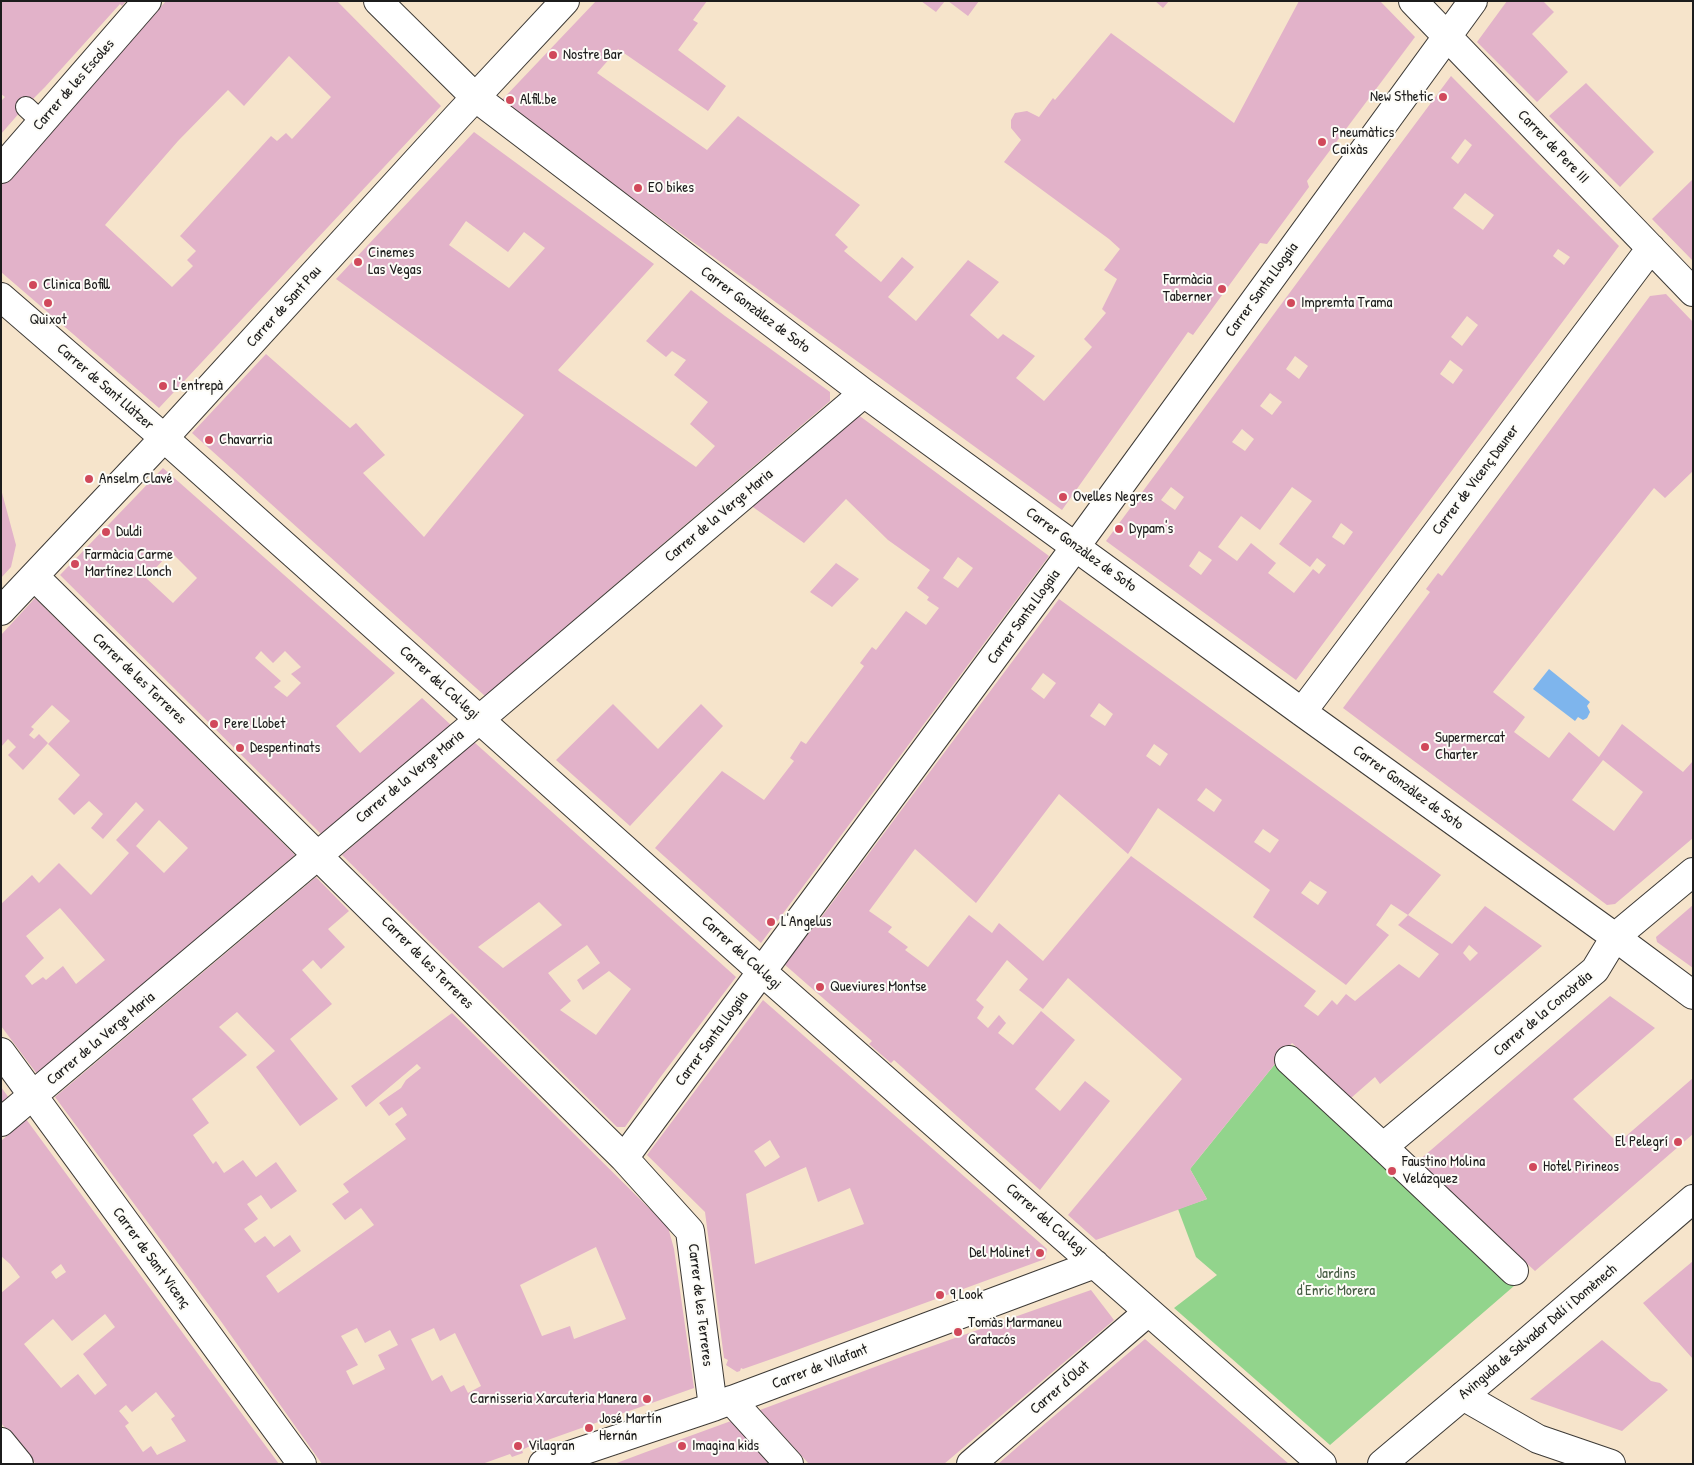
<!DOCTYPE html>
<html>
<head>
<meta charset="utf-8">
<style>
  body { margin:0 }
  #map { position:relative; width:1694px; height:1465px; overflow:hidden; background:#f6e4cb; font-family:"Patrick Hand",sans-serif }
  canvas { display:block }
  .frame { position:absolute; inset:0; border:2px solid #1c1c1c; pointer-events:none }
</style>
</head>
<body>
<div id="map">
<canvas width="1694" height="1465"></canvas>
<div class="frame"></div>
</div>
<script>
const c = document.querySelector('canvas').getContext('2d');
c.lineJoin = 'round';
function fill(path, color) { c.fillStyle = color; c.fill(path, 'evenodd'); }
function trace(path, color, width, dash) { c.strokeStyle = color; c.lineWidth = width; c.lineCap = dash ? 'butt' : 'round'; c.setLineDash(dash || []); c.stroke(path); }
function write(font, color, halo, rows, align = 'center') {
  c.font = font + ' "Patrick Hand",sans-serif'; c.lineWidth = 4; c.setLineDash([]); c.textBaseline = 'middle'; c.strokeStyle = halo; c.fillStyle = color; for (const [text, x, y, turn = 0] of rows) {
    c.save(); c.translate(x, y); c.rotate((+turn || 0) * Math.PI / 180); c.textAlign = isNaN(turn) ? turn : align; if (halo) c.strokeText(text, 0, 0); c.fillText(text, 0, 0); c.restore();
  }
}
fill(new Path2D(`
  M1275 1064 1514 1286 1330 1445 1174 1308 1217 1275 1196 1257 1178 1209 1207 1199 1190 1169Z`), '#92d48c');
fill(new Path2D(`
  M1549 669 1590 702 1587 706 1590 712 1587 718 1583 720 1578 717 1575 721 1533 689Z`), '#7eb5ed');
fill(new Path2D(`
  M1 1H126L122 6 120 4 45 87 21 111 1 134V101L5 97 1 94Z
  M166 1H337L441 106 159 408 1 272V184ZM289 56 331 97 292 139 286 133 277 141 271 136 180 236 196 251 187 260 193 266 172 287 105 225 178 141 228 90 244 106Z
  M596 1H707L693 20 698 23 678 50 726 86 708 111 618 49 597 73 707 150 738 116 860 205 835 235 848 247 844 251 881 282 902 257 914 267 888 297 916 321 968 260 999 282 970 315 998 339 1003 334 1035 356 1016 378 1044 401 1092 347 1084 339 1106 313 1102 309 1117 279 1104 270 1120 249 1109 239 1004 162 1021 140 1011 128V120L1015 113 1027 111 1039 117 1053 98 1055 100 1111 33 1234 123 1299 1H1380L1415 37 1307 181 1309 187 1267 244 1260 243 1193 335 1188 332 1062 510 500 102Z
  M921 1H945L936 12Z
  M948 1H979L968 16Z
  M1155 1H1169L1163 8Z
  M1507 1H1543L1554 12 1532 34 1568 72 1537 102 1477 42Z
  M1451 76 1619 246 1296 680 1106 541 1325 245ZM1465 139 1472 145 1458 164 1451 158ZM1465 193 1494 215 1483 230 1453 208ZM1558 249 1570 257 1564 265 1553 256ZM1467 316 1478 325 1462 346 1451 337ZM1295 356 1308 366 1299 379 1286 369ZM1450 360 1463 370 1453 384 1440 374ZM1270 393 1282 402 1272 415 1260 406ZM1242 429 1254 439 1245 451 1232 442ZM1171 487 1184 497 1175 510 1161 500ZM1292 487 1312 501 1279 544 1310 567 1317 558 1326 565 1319 574 1313 569 1294 593 1268 573 1276 563 1251 543 1237 561 1218 547 1241 516 1260 530ZM1341 523 1353 532 1344 545 1332 537ZM1199 551 1212 560 1201 575 1189 566Z
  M1586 83 1654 152 1620 187 1549 116Z
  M474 132 654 264 558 370 560 372 696 467 715 446 690 424 708 402 674 375 686 360 672 351 666 357 646 341 691 290 725 316 830 392V401L485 696 192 433 266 354 350 428 356 423 385 455 363 473 424 537 524 415 336 279ZM466 221 508 252 524 232 545 248 509 288 449 245Z
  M1693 179V261L1652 219Z
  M1666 294 1693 322V471L1665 498 1654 488 1493 692 1525 717 1514 732 1549 758 1569 732 1599 757 1622 724 1683 772 1693 761V838L1615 904 1607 905 1343 708 1430 592 1426 589 1438 573 1442 576 1650 296ZM1603 760 1643 792 1614 831 1572 800Z
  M857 414 1049 556 761 943 655 848 722 771 764 800 794 761 790 758 801 741 806 744 864 666 860 663 872 647 876 650 906 611 926 625 939 608 927 600 929 597 917 588 930 570 888 540 846 499 804 543 750 505ZM958 557 973 568 958 588 943 578Z
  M163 468 395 673 336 726 360 753 422 698 452 726 322 835 60 575ZM171 552 197 578 173 603 146 578ZM261 651 273 663 285 651 301 667 291 674 301 683 287 697 274 687 281 681 255 658Z
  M1 489 16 545 11 567 1 578Z
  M836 563 859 579 832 607 810 592Z
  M35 598 295 855 37 1074 1 1026V904L32 875 39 883 59 863 91 895 129 853 116 840 144 810 136 802 103 839 91 828 103 814 89 801 74 815 58 799 80 775 48 744 70 721 52 705 31 727 34 729 29 735 34 739 39 734 48 743 23 770 8 755 16 747 8 739 1 747V635ZM159 820 188 848 164 873 136 846ZM60 908 105 960 76 984 63 966 46 980 43 977 32 985 25 976 44 958 26 936Z
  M1059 599 1441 875 1408 915 1391 904 1376 925 1389 935 1346 985 1253 917 1270 890 1158 808 1128 854 1059 794 976 903 915 849 869 911 892 927 888 932 908 947 905 950 928 967 969 915 992 933 999 923 1043 961 1131 856 1316 991 1304 1006 1318 1016 1332 1000 1337 1005 1346 994 1355 1001 1399 964 1419 978 1439 954 1398 925 1408 915 1452 944 1485 906 1542 946 1380 1084 1375 1077 1351 1098 1292 1043 1190 1169 1207 1199 1096 1240 1068 1215 1182 1079 1154 1054 1068 978 1043 1009 1019 990 1028 979 1007 960 976 1000 984 1007 977 1018 988 1028 999 1015 1006 1023 998 1033 1013 1045 1041 1011 1075 1040 1035 1089 1060 1111 1085 1081 1110 1101 1040 1190 894 1060 891 1063 869 1044 872 1041 784 964 823 915ZM1043 673 1056 683 1044 699 1031 689ZM1099 703 1113 714 1105 726 1090 716ZM1154 744 1168 754 1160 766 1146 756ZM1206 788 1222 800 1214 812 1197 800ZM1263 829 1279 840 1270 853 1254 842ZM1310 881 1327 892 1318 905 1301 893ZM1469 945 1478 953 1470 961 1463 953Z
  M613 704 658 749 701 704 723 726 630 826 556 760Z
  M474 742 736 977 659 1079 625 1127H617L342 855ZM539 902 562 925 503 968 478 947ZM587 945 600 963 577 980 583 990 609 971 631 989 596 1035 560 1010 571 1001 548 973Z
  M316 877 349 911 328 929 345 947 321 969 313 960 302 970 332 1004 290 1039 338 1099 300 1126 256 1067 275 1051 237 1012 219 1027 247 1055 192 1099 209 1123 193 1135 213 1164 216 1161 224 1173 243 1160 256 1177 276 1162 297 1191 271 1209 261 1195 247 1204 258 1219 244 1229 255 1243 265 1236 274 1247 290 1235 301 1251 266 1276 278 1293 374 1225 361 1208 345 1220 332 1204 349 1192 343 1184 406 1139 395 1124 407 1115 402 1107 389 1116 379 1103 401 1088 406 1080 421 1068 417 1064 366 1107 351 1086 452 1013 668 1227 674 1249 694 1388 528 1447 522 1450 523 1453 512 1457 510 1454 482 1464H322L220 1320 55 1097ZM596 1247 626 1319 574 1339 570 1326 542 1336 520 1285ZM357 1328 365 1343 390 1330 398 1345 378 1355 385 1369 353 1385 346 1371 358 1365 341 1336ZM434 1328 440 1341 455 1333 481 1386 468 1393 464 1385 451 1392 442 1375 432 1381 411 1339Z
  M1693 905V968L1657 942 1656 937Z
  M1610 996 1655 1028 1573 1099 1618 1143 1693 1078V1134L1535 1271 1417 1162Z
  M763 1000 1047 1249 1045 1259 783 1355 743 1369 741 1368 740 1371 737 1372 726 1365 728 1360 724 1358 705 1212 647 1155ZM770 1140 780 1157 765 1167 754 1151ZM806 1167 818 1202 850 1188 864 1224 755 1264 746 1194Z
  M1 1087 9 1098 1 1104Z
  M26 1119 245 1418 279 1464H36L1 1423V1293L20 1277 10 1264 1 1256V1141ZM61 1264 66 1272 56 1279 51 1272ZM105 1314 115 1327 83 1354 107 1385 95 1395 78 1374 61 1388 24 1344 53 1319 72 1341ZM156 1392 175 1416 171 1419 186 1441 157 1455 151 1446 143 1452 125 1426 129 1423 119 1411 126 1405 132 1412Z
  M1693 1261V1359L1643 1303Z
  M1091 1290 1114 1320 944 1464H809L760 1410 904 1356Z
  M1145 1339 1289 1464H998L1021 1444Z
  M1602 1340 1651 1381 1660 1383 1668 1390 1622 1431 1530 1399Z
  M731 1421 770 1464H614L646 1452Z`), '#e2b2c9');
const service = new Path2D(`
  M26 107 42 122`);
const pedestrian = new Path2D(`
  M1383 1147 1514 1271`);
const minor = new Path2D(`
  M378 1 475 97 864 393 1302 712 1615 937 1693 995
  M1413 1 1693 292
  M1 169 147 1
  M1 297 164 438 751 962 1322 1464
  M34 576 624 1158 690 1231 713 1407
  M1 611 164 438 456 118 565 1
  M1302 712 1651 248
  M1 1052 302 1464
  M1289 1060 1383 1147 1595 970 1615 937 1693 872
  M1 1122 480 719 864 393
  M624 1158 1076 546 1473 1
  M1463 1396 1538 1439 1611 1464
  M731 1400 789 1464
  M1 1442 19 1464
  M543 1464 713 1407 1095 1264
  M971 1464 1148 1312`);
const secondary = new Path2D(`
  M1382 1464 1514 1353 1693 1199`);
trace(service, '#3d3a36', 22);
trace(pedestrian, '#3d3a36', 30);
trace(minor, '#3d3a36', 30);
trace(secondary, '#3d3a36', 30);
trace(service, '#fff', 20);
trace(pedestrian, '#fff', 28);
trace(minor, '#fff', 28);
trace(secondary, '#fff', 28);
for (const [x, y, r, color] of [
  [553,55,5,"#d1495b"],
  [1443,97,5,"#d1495b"],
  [510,100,5,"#d1495b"],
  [1322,142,5,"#d1495b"],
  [638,188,5,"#d1495b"],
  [358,262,5,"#d1495b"],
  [33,285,5,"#d1495b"],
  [1222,289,5,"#d1495b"],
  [48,303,5,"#d1495b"],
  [1291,303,5,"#d1495b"],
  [163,386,5,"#d1495b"],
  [209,440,5,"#d1495b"],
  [89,479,5,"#d1495b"],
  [1063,497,5,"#d1495b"],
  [1119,529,5,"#d1495b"],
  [106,532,5,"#d1495b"],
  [75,564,5,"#d1495b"],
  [214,724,5,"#d1495b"],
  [1425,747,5,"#d1495b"],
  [240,748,5,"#d1495b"],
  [771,922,5,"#d1495b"],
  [820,987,5,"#d1495b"],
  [1678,1142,5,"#d1495b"],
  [1533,1167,5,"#d1495b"],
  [1392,1171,5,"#d1495b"],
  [1040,1253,5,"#d1495b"],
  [940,1295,5,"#d1495b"],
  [958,1332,5,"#d1495b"],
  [647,1399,5,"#d1495b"],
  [589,1428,5,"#d1495b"],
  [518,1446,5,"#d1495b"],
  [682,1446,5,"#d1495b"]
]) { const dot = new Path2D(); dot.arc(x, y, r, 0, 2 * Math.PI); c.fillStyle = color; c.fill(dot); trace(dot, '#fdfcf7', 2); }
write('15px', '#1c1c1c', '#fdfcf7', [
  ["Nostre Bar",563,55],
  ["New Sthetic",1433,97,"right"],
  ["Alfil.be",520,100],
  ["Pneumàtics",1332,133],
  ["Caixàs",1332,150],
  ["EO bikes",648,188],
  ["Cinemes",368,253],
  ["Las Vegas",368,270],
  ["Farmàcia",1212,280,"right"],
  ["Taberner",1212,297,"right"],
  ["Clinica Bofill",43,285],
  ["Impremta Trama",1301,303],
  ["Quixot",48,320,"center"],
  ["L'entrepà",173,386],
  ["Chavarria",219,440],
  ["Anselm Clavé",99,479],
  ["Ovelles Negres",1073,497],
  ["Dypam's",1129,529],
  ["Duldi",116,532],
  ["Farmàcia Carme",85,555],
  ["Martínez Llonch",85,572],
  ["Pere Llobet",224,724],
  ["Supermercat",1435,738],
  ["Charter",1435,755],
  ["Despentinats",250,748],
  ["L'Angelus",781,922],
  ["Queviures Montse",830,987],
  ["El Pelegrí",1668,1142,"right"],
  ["Faustino Molina",1402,1162],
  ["Velázquez",1402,1179],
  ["Hotel Pirineos",1543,1167],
  ["Del Molinet",1030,1253,"right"],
  ["9 Look",950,1295],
  ["Tomàs Marmaneu",968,1323],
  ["Gratacós",968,1340],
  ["Carnisseria Xarcuteria Manera",637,1399,"right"],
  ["José Martín",599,1419],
  ["Hernán",599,1436],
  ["Vilagran",528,1446],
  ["Imagina kids",692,1446]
], 'left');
write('15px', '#1c1c1c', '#fdfcf7', [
  ["Carrer de les Escoles",74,85,-49],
  ["Carrer de Pere III",1553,147,46],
  ["Carrer Santa Llogaia",1262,290,-54],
  ["Carrer de Sant Pau",284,307,-48],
  ["Carrer Gonzàlez de Soto",755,310,37],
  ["Carrer de Sant Llàtzer",105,387,41],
  ["Carrer de Vicenç Dauner",1476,480,-53],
  ["Carrer de la Verge Maria",719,516,-40],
  ["Carrer Gonzàlez de Soto",1081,550,36],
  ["Carrer Santa Llogaia",1024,617,-54],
  ["Carrer de les Terreres",139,679,44],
  ["Carrer del Col·legi",439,683,42],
  ["Carrer de la Verge Maria",410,777,-40],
  ["Carrer Gonzàlez de Soto",1408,788,36],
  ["Carrer del Col·legi",741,953,42],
  ["Carrer de les Terreres",427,963,45],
  ["Carrer de la Concòrdia",1543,1014,-40],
  ["Carrer de la Verge Maria",101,1039,-40],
  ["Carrer Santa Llogaia",712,1039,-54],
  ["Carrer del Col·legi",1046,1220,41],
  ["Carrer de Sant Vicenç",151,1258,54],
  ["Carrer de les Terreres",700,1305,83],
  ["Avinguda de Salvador Dalí i Domènech",1538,1332,-40],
  ["Carrer de Vilafant",820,1367,-21],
  ["Carrer d'Olot",1060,1388,-41]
]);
write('15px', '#455c43', '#fdfcf7', [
  ["Jardins",1336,1274],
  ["d'Enric Morera",1336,1291]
]);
</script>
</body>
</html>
